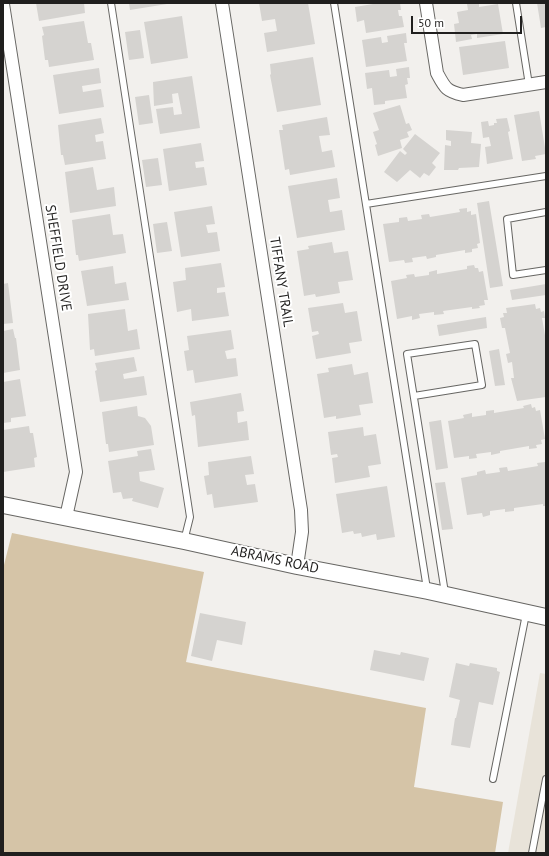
<!DOCTYPE html>
<html>
<head>
<meta charset="utf-8">
<style>
  body { margin:0 }
  #map { position:relative; width:549px; height:856px; overflow:hidden; background:#f2f0ed; font-family:"PT Sans",sans-serif }
  canvas { display:block }
  .frame { position:absolute; inset:0; border:4px solid #201f1e; pointer-events:none }
  .scale { position:absolute; left:411px; top:16px; width:111px; height:18px; box-sizing:border-box; border:2px solid #201f1e; border-top:0; padding-left:5px; font-size:12px; line-height:14px; white-space:nowrap; color:#201f1e; -webkit-text-stroke:3px #fff; paint-order:stroke }
</style>
</head>
<body>
<div id="map">
<canvas width="549" height="856"></canvas>
<div class="frame"></div>
<div class="scale">50 m</div>
</div>
<script>
const c = document.querySelector('canvas').getContext('2d');
c.lineJoin = 'round';
function fill(path, color) { c.fillStyle = color; c.fill(path, 'evenodd'); }
function trace(path, color, width, dash) { c.strokeStyle = color; c.lineWidth = width; c.lineCap = dash ? 'butt' : 'round'; c.setLineDash(dash || []); c.stroke(path); }
function write(font, color, halo, rows, align = 'center') {
  c.font = font + ' "PT Sans",sans-serif'; c.lineWidth = 4; c.setLineDash([]); c.textBaseline = 'middle'; c.strokeStyle = halo; c.fillStyle = color; for (const [text, x, y, turn = 0] of rows) {
    c.save(); c.translate(x, y); c.rotate((+turn || 0) * Math.PI / 180); c.textAlign = isNaN(turn) ? turn : align; if (halo) c.strokeText(text, 0, 0); c.fillText(text, 0, 0); c.restore();
  }
}
fill(new Path2D(`
  M540 673 546 674V853H508Z`), '#e8e3d9');
fill(new Path2D(`
  M12 533 204 572 186 662 426 708 414 787 503 802 495 853H3V569Z`), '#d5c4a7');
fill(new Path2D(`
  M36 3H84L85 13 39 21Z
  M129 3H167V4L130 10Z
  M259 3H308L315 44 267 52 264 33 277 31 275 19 262 21Z
  M379 3H400L401 10H398L399 16H402L404 27 366 33 364 20 357 22 355 7Z
  M479 3V7L498 4 503 34 477 38V34L471 35 472 39 456 42 454 24 459 23 457 12 468 10 467 4Z
  M537 3H546V27L541 28Z
  M182 16 188 58 151 64 144 22Z
  M84 21 88 43H91L94 60 49 67 48 60H45L42 36 44 35 42 27Z
  M140 30 144 58 129 60 125 32Z
  M406 33 407 43H404L407 61 366 67 362 40 381 37 382 43 388 42 387 36Z
  M505 41 509 68 463 75 459 47Z
  M313 57 321 105 277 112 270 75 271 74 270 64Z
  M409 67 410 78H407L408 84 405 85 407 98 385 101V104L374 105 372 88 367 89 365 73 389 70 390 77 397 76 396 69Z
  M99 68 101 83 82 86 83 92 101 89 104 107 59 114 53 75Z
  M192 76 200 128 160 134 156 109 173 107 174 115 182 114 178 93 172 94 173 103 154 106 153 82Z
  M149 95 153 123 139 125 135 97Z
  M400 105 406 124 409 123 412 130 407 132 409 137 400 140 402 148 378 156 375 145 377 144 373 132 379 130 373 113Z
  M539 111 546 154 535 156 536 159 522 161 514 115Z
  M327 117 330 135 319 136 322 152 332 150 335 167 290 175 289 169 285 170 279 130H283L282 125Z
  M101 118 104 133 95 135 96 142 103 141 106 159 65 165 63 155H61L58 125Z
  M507 118 510 131 508 132 513 159 487 164 485 147 491 146 489 137 483 138 481 122 488 121 489 126 494 125V123H497L496 119Z
  M446 130 472 132 471 143 481 144 479 167 459 168 458 170H444L445 145 451 146V141L446 140Z
  M415 134 440 153 432 163 436 167 429 176 424 173 420 178 410 170 397 182 384 172 400 151 405 155 407 153 403 149Z
  M201 143 204 161 195 162 196 168 204 167 207 185 169 191 163 149Z
  M158 158 162 185 146 187 142 160Z
  M93 167 97 190 114 187 116 206 70 213 65 172Z
  M337 178 340 198 328 200 330 212 342 210 345 230 297 238 288 186Z
  M489 201 503 286 490 288 477 203Z
  M212 206 215 224 206 225 208 233 217 232 220 251 181 257 174 212Z
  M467 208V212L471 211V215L476 214 480 243 477 244 478 248 472 249V252L465 253V250L436 255V257L427 259 426 256 412 258 413 262 405 263 404 260 389 262 383 224 399 222V218L407 217 408 221 422 219 421 215 429 214 430 217 460 212 459 209Z
  M110 214 113 235 123 234 126 253 79 261 78 255H76L72 220Z
  M167 222 172 251 157 253 153 224Z
  M332 242 334 253 348 251 353 280 338 282 340 293 316 297 315 294 304 296 297 251 309 249 308 246Z
  M221 263 225 287 217 288V293L225 292 229 316 192 321 191 309 177 312 173 282 186 280 185 268Z
  M474 265 475 268H478L479 272 483 271 488 300H484L485 305 479 306 480 308 472 309V307L443 311 444 314 434 315V312L419 314 420 318 412 320V316L397 319 391 281 407 278 406 275 414 274 415 277 429 275V272L437 270V274L467 269V266Z
  M113 266 115 284 126 282 129 300 87 306 81 271Z
  M8 283 13 323 3 324V284Z
  M546 284V295L512 300 510 290Z
  M343 303 345 313 357 311 362 341 349 343 351 353 316 359 312 336 319 334 318 331 312 332 308 308Z
  M535 304 536 309 540 308 541 312 544 311 545 318H542L546 341V397L517 401 511 378H514L512 362 508 363 506 354 510 353 505 328H502L500 318 504 317 503 313H507L506 308Z
  M125 309 128 331 137 329 140 349 95 356 94 349 90 350 88 314Z
  M486 317 487 328 439 336 437 325Z
  M13 329 15 338H16L20 370 3 373V331Z
  M231 330 234 349 225 351 227 359 236 358 238 376 195 383 193 370 187 371 184 351 189 350 187 336Z
  M499 349 505 385 495 386 489 351Z
  M134 357 137 371 123 374 124 379 144 376 147 395 100 402 95 371 97 370 95 363Z
  M352 364 354 375 368 372 373 403 359 405 361 415 336 419V416L324 418 317 374 329 372 328 368Z
  M20 379 26 416 11 418V422L3 423V382Z
  M241 393 244 411 237 412 238 423 247 421 249 440 198 447 195 415 192 416 190 402Z
  M531 404 532 408 535 407 536 411 540 410 545 439 541 440 542 444 536 445 537 448 529 449V446L500 451V453L491 455V452L476 454 477 458 469 459V456L454 458 448 421 464 418 463 415 472 413V417L486 415V411L494 410V413L524 408 523 406Z
  M137 406 138 416 145 418 151 426 154 445 109 452 108 444H106L102 412Z
  M441 420 448 468 436 470 429 422Z
  M29 426 30 433H33L37 457 34 458 35 467 3 472V430Z
  M363 427 364 436 376 434 381 464 368 466 370 477 335 483 332 458 338 457 337 454 331 455 328 432Z
  M151 449 155 470 139 472 140 481 164 488 158 508 132 501 133 498 123 499 121 492 113 493 108 461 138 456 137 451Z
  M251 456 254 474 245 475 247 485 255 484 258 502 214 508 212 494 207 495 204 476 209 475 208 462Z
  M545 462 546 506H543V504L514 508V511L505 512V509L490 511V515L483 517 482 513 467 515 461 478 477 475V472L485 470 486 474 500 472 499 468 507 467 508 471 538 466 537 463Z
  M445 482 453 529 442 530 435 483Z
  M387 486 395 537 377 540 376 534 362 537 361 533 354 534 353 531 342 533 336 494Z
  M200 613 246 622 242 645 217 640 212 661 191 656Z
  M374 650 400 655 401 652 429 658 424 681 370 670Z
  M456 663 469 666 470 663 497 668V671L500 672 493 705 479 702 470 748 451 745 455 718H456L460 700 449 697Z`), '#d5d3d0');
const lane = new Path2D(`
  M111 3 190 517 184 541
  M334 3 427 589
  M516 3 529 85
  M366 204 546 176
  M546 212 507 219 513 275 546 270
  M414 396 482 385 475 344 407 354 445 593
  M493 779 526 614
  M532 853 546 779`);
const street = new Path2D(`
  M222 3 301 510 302 532 297 566
  M426 3 437 73C445 88 446 91 463 95L546 82
  M3 4 76 472 66 517`);
const secondary = new Path2D(`
  M3 505 184 541 297 566 428 591 546 617`);
trace(lane, '#676663', 8);
trace(street, '#676663', 14);
trace(secondary, '#676663', 18);
trace(lane, '#fff', 6);
trace(street, '#fff', 12);
trace(secondary, '#fff', 16);
write('14px', '#201f1e', '#fff', [
  ["SHEFFIELD DRIVE",58,258,81],
  ["TIFFANY TRAIL",281,282,81],
  ["ABRAMS ROAD",275,560,12]
]);
</script>
</body>
</html>
